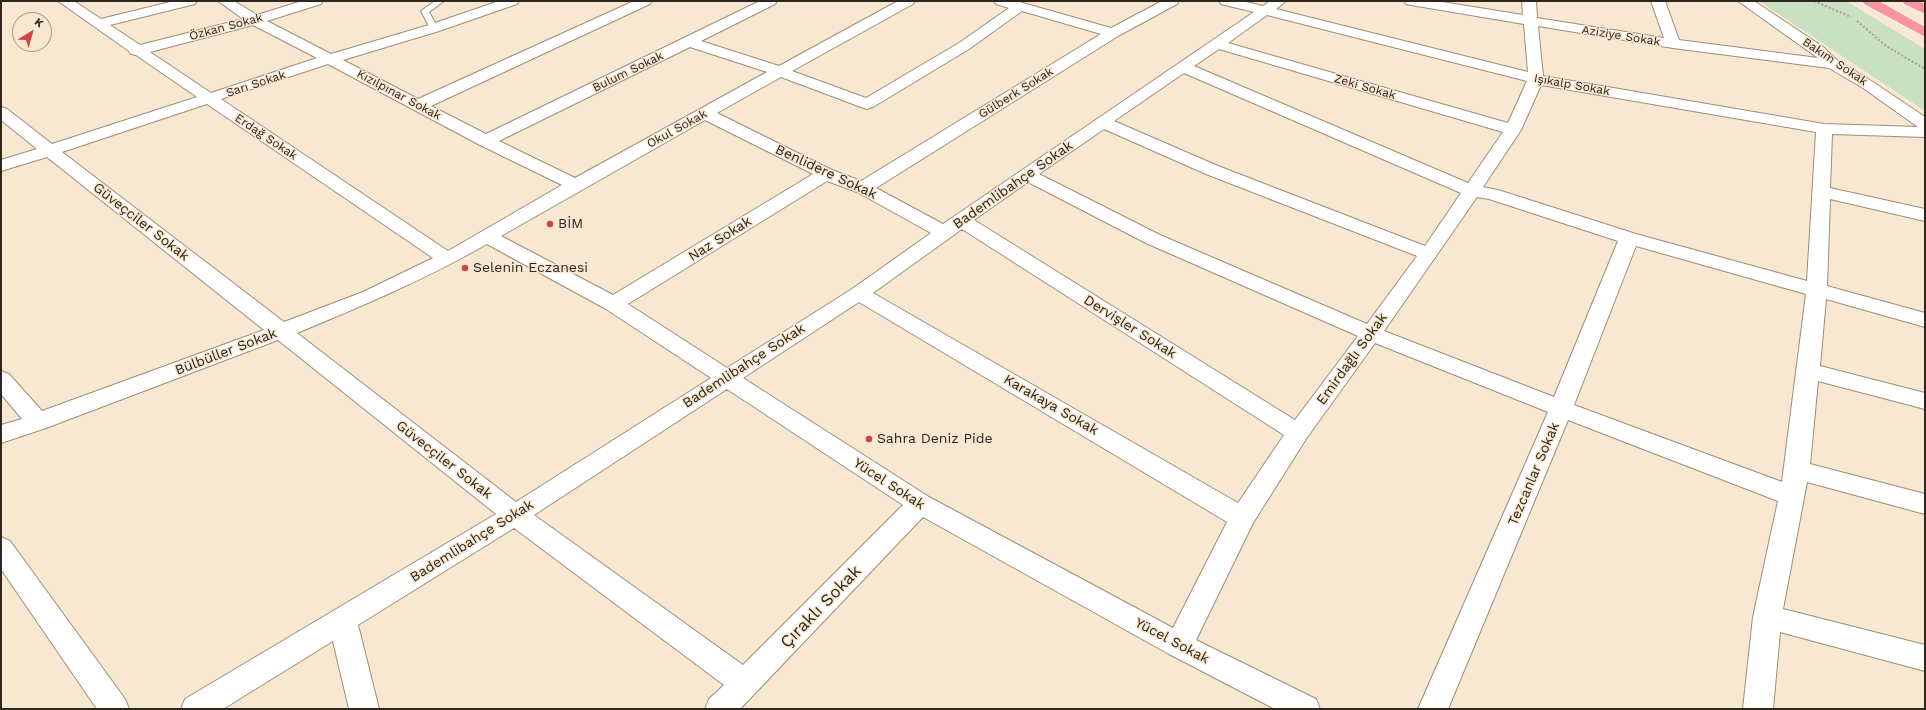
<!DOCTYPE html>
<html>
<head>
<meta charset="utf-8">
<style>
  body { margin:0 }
  #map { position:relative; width:1926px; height:710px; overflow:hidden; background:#f8e7d1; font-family:"Work Sans",sans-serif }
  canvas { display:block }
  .frame { position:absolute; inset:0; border:2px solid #2c261d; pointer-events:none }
  .north { position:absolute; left:12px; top:12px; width:40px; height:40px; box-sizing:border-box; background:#f8e7d1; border:1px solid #a69a89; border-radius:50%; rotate:37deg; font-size:11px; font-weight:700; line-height:16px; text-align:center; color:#2c261d }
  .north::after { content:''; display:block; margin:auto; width:14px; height:18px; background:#d24346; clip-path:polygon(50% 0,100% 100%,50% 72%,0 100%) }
</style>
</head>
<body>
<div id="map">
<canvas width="1926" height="710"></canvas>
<div class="frame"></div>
<div class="north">K</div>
</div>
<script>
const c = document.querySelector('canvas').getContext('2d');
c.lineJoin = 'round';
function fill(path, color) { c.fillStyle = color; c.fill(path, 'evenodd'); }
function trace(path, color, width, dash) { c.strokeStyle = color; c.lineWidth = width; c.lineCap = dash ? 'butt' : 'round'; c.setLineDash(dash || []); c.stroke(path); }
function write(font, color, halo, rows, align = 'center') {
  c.font = font + ' "Work Sans",sans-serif'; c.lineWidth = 3; c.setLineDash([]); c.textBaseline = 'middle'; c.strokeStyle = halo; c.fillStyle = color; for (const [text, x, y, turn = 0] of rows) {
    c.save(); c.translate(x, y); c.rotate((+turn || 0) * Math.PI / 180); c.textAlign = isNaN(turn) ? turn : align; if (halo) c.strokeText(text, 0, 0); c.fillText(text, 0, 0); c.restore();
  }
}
fill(new Path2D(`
  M1759 1H1846L1925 49V111Z`), '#c9e1c1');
const lane = new Path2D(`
  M435 1H444L429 12 438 28 434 30 430 28 421 11Z`);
const street = new Path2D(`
  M58 1H74L101 19 174 1H197L195 4 110 25 140 45 243 19 218 1H234L257 15 302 1H323L321 4 267 21 331 54 429 25 499 1H519L517 4 439 31 343 60 418 99 634 1H652L650 4 431 106 486 134 760 1H777L775 4 701 41 779 66 898 1H915L913 4 792 71 866 98 959 43 1009 8 996 4 994 1H1016L1111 28 1162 1H1179L1177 4 1118 36 876 188 943 224 1254 12 1221 4 1219 1H1242L1263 6 1270 1H1286L1276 9 1528 72 1524 24 1411 5 1406 4 1404 1H1436L1523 15 1522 1H1536L1537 18 1664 38 1651 1H1665L1679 40 1818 58 1738 1H1754L1823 47 1838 61 1873 82 1925 117V137L1832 134 1830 188 1925 209V221L1830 199 1827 286 1925 313V327L1826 299 1820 366 1925 393V409L1818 381 1810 464 1925 494V514L1807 482 1783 609 1925 645V671L1780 632 1773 709H1743L1753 617 1778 501 1568 420 1448 709H1418L1548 412 1375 343 1306 439 1253 523 1196 640 1316 699 1320 709H1275L1169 654 923 517 740 709H705L709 699 724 685 514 528 358 625 379 709H349L333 641 223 709H181L185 699 496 514 278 340 46 428 1 443V425L22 419 1 394V371L9 374 42 411 264 330 47 157 1 171V160L37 149 1 120V107L7 109 52 144 197 97 136 55 131 54 129 51ZM1022 11 1101 34 861 181 832 170 717 113 781 77 861 107 867 109 873 107 969 49ZM1267 15 1527 81 1508 123 1228 43ZM253 25 317 58 211 93 150 52ZM1538 26 1673 48 1829 68 1863 88 1918 127 1824 124 1543 76ZM690 47 767 72 575 178 499 141ZM1219 49 1503 132 1468 183 1194 66ZM328 64 480 145 562 185 448 251 221 99ZM1184 73 1461 193 1425 246 1218 166 1114 121ZM1541 85 1816 132 1807 281 1636 234 1498 190 1483 187 1521 130ZM207 104 433 258 363 292 284 322 62 152ZM705 120 813 174 613 295 501 236ZM1104 129 1206 174 1417 256 1367 324 1160 235 1039 174ZM827 181 857 192 931 233 852 289 727 368 628 304ZM1028 182 1146 243 1358 336 1295 420 974 220ZM1477 197 1489 199 1618 241 1554 397 1384 331ZM962 229 1284 435 1238 503 873 293ZM487 244 606 309 711 378 516 502 297 333C362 306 426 279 487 244ZM1636 246 1806 294 1782 482 1574 405ZM859 302 1227 522 1173 628 929 497 743 378ZM727 389 903 505 743 665 534 515Z
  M1 537 10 541 125 699 129 709H97L1 569Z`);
const highway = new Path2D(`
  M1862 1H1879L1925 27V37L1864 4Z
  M1902 1H1919L1925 4V14L1904 4Z`);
trace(lane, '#9d8e79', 2);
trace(street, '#9d8e79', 2);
trace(highway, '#fff', 2);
trace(new Path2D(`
  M1814 1 1851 17
  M1857 21 1886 46 1925 69`), '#aea190', 2, [2, 2]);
fill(lane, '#fff');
fill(street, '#fff');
fill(highway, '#fd939c');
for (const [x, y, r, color] of [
  [550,224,4,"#d24346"],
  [465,268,4,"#d24346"],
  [869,439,4,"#d24346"]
]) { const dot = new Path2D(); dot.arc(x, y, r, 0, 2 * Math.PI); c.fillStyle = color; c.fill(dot); trace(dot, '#f8e7d1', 1.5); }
write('12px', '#2c261d', '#f8e7d1', [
  ["Özkan Sokak",226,27,-15],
  ["Aziziye Sokak",1621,36,9],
  ["Bakım Sokak",1835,62,34],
  ["Bulum Sokak",628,72,-26],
  ["Sarı Sokak",256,84,-18],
  ["Işıkalp Sokak",1572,85,10],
  ["Zeki Sokak",1365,87,16],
  ["Gülberk Sokak",1016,93,-32],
  ["Kızılpınar Sokak",399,95,28],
  ["Okul Sokak",677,129,-29],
  ["Erdağ Sokak",266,137,34]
]);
write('14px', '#2c261d', '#f8e7d1', [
  ["Benlidere Sokak",826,172,25],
  ["Bademlibahçe Sokak",1013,185,-35],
  ["Güveçciler Sokak",141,222,38],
  ["Naz Sokak",720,239,-32],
  ["Dervişler Sokak",1130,327,32],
  ["Bülbüller Sokak",226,352,-21],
  ["Emirdağlı Sokak",1352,359,-54],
  ["Bademlibahçe Sokak",744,366,-33],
  ["Karakaya Sokak",1051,405,30],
  ["Güvecçiler Sokak",444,460,38],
  ["Tezcanlar Sokak",1534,474,-67],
  ["Yücel Sokak",889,484,33],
  ["Bademlibahçe Sokak",472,541,-32],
  ["Yücel Sokak",1172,641,28]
]);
write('14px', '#2c261d', '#f8e7d1', [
  ["BİM",558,224],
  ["Selenin Eczanesi",473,268],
  ["Sahra Deniz Pide",877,439]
], 'left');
write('17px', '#2c261d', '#f8e7d1', [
  ["Çıraklı Sokak",821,607,-46]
]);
</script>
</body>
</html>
